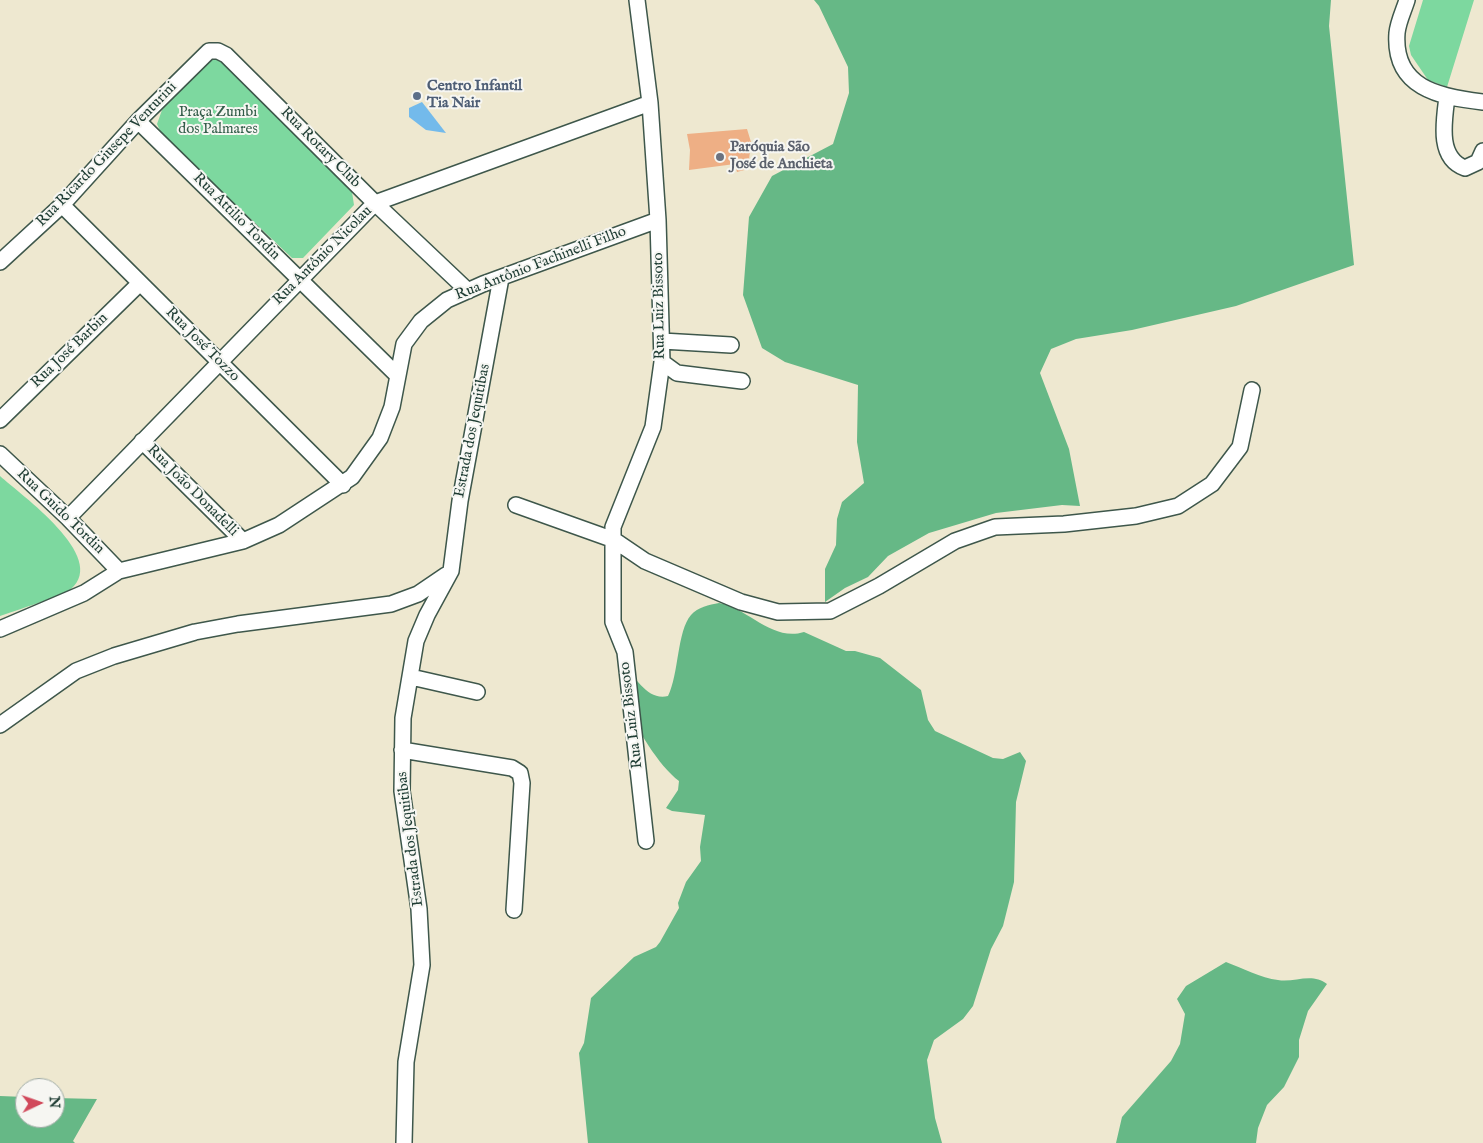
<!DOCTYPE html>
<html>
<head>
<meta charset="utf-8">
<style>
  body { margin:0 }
  #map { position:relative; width:1483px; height:1143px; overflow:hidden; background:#eee8d0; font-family:"IM FELL English",serif }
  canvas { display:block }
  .north { position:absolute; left:15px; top:1078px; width:50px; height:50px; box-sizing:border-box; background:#f6f6f2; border:1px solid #a0aca6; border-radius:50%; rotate:87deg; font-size:14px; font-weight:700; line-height:20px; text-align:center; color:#1f3d34 }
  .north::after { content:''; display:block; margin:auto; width:18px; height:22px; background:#d1495b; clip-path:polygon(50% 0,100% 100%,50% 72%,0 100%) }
</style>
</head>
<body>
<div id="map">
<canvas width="1483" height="1143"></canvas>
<div class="north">N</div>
</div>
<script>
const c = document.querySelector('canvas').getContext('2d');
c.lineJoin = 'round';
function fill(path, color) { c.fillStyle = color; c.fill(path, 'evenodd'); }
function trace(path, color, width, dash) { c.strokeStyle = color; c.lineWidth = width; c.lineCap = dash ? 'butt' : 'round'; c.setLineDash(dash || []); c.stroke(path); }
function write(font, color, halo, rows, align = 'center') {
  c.font = font + ' "IM FELL English",serif'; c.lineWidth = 4; c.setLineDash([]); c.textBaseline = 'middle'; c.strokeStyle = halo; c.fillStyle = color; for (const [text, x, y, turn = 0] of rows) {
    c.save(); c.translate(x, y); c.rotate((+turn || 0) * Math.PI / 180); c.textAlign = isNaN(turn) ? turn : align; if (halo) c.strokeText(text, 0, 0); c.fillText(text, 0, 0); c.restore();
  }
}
fill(new Path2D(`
  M1423 0H1474L1447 87 1428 80 1411 55 1409 46Z
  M218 59 227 62 352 192 354 205 303 258H292L162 135 157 124 162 110 210 60Z
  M0 476C21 495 109 557 71 589 62 596 14 611 0 616Z`), '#7dd89f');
fill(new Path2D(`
  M814 0H1331L1329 26 1354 265 1236 306 1132 330 1076 339 1051 349 1040 373 1069 449 1080 506 1062 505 996 513 929 533 888 556 868 577 845 588 825 602V569L836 545 837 519 842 502 864 483 857 442 858 385 785 362 762 348 743 295 749 217 772 176 833 144 849 93 848 67 819 6Z
  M719 603C748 608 772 642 804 632L846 651H855L880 658 921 690 928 720 935 731 993 758 1003 759 1020 752 1026 761 1016 802 1014 882 1003 926 991 949 973 1006 963 1019 934 1040 927 1060 935 1118 942 1143H588L579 1053 584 1043 591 998 634 957 656 947 660 942 679 908 678 903 686 882 701 861 700 847 705 815 672 811 666 808 678 790 679 781C659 766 635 727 627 704 624 692 625 677 624 665 636 678 648 701 668 696 679 674 677 631 691 615 698 607 709 605 719 603Z
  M1226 962C1242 968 1261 978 1278 980 1294 983 1312 972 1327 984L1308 1011 1299 1040V1057L1284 1087 1267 1105 1258 1128 1256 1143H1116L1122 1117 1171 1061 1180 1044 1185 1014 1177 999 1186 986Z
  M0 1096 25 1097V1118H55V1098L97 1099 73 1141 75 1143H0Z`), '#66b886');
fill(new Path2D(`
  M422 102 446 133 426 130 409 117V108Z`), '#73baeb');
fill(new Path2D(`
  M747 129 751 142 748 169 737 172 735 164 689 170 690 150 687 134Z`), '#eeaf85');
const minor = new Path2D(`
  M637 0 650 103 658 220 662 362 653 427 613 527V622L625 652 646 841
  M1407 0C1404 10 1398 22 1397 33 1393 88 1439 97 1483 102
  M1447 97C1444 121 1437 158 1465 168L1478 162 1483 151
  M138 121 398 376
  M62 205 343 485
  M0 262 62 205 138 121 209 51H218L226 55 375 203 468 291
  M662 341 731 345
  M662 362 677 373 742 381
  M0 420 140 283
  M142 441 243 541
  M0 454 68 518 119 571
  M516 505 614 540 645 561 741 602 778 612 830 611 879 586 955 541 995 527 1064 524 1136 516 1178 506 1212 484 1240 447 1252 390
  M68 518 375 203 650 103
  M0 629 84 593 119 571 243 541 279 525 352 477 380 438 392 407 404 344 421 321 447 300 483 284 658 220
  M411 677 477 692
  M0 725 76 671 114 656 195 632 238 624 391 604 418 594 446 575
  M402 750 512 768 520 773 522 783 514 910
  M404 1143 406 1062 422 965 419 909 402 791 403 718 416 641 427 615 451 571 460 501 501 278`);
trace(minor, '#3e574b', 18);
trace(minor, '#fff', 15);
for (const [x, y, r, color] of [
  [417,96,5,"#5c6f8a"],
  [720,157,5,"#6b7280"]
]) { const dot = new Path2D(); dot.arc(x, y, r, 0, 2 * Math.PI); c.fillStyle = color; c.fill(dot); trace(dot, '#f6f6f2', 2); }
write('bold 15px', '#4e5e75', '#f6f6f2', [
  ["Centro Infantil",427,87],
  ["Tia Nair",427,104]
], 'left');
write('15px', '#325c49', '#f6f6f2', [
  ["Praça Zumbi",218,113],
  ["dos Palmares",218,130]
]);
write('15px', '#1f3d34', '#f6f6f2', [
  ["Rua Rotary Club",320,148,45],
  ["Rua Ricardo Giusepe Venturini",107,155,-46],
  ["Rua Attilio Tordin",236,217,45],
  ["Rua Antônio Nicolau",323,256,-45],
  ["Rua Antônio Fachinelli Filho",541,264,-21],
  ["Rua Luiz Bissoto",660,306,-91],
  ["Rua José Tozzo",202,345,45],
  ["Rua José Barbin",70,351,-44],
  ["Estrada dos Jequitibas",473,431,-79],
  ["Rua João Donadelli",192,491,45],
  ["Rua Guido Tordin",60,512,44],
  ["Rua Luiz Bissoto",632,715,-97],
  ["Estrada dos Jequitibas",411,839,-97]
]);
write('bold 15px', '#5b616d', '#f6f6f2', [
  ["Paróquia São",730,148],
  ["José de Anchieta",730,165]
], 'left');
</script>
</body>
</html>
